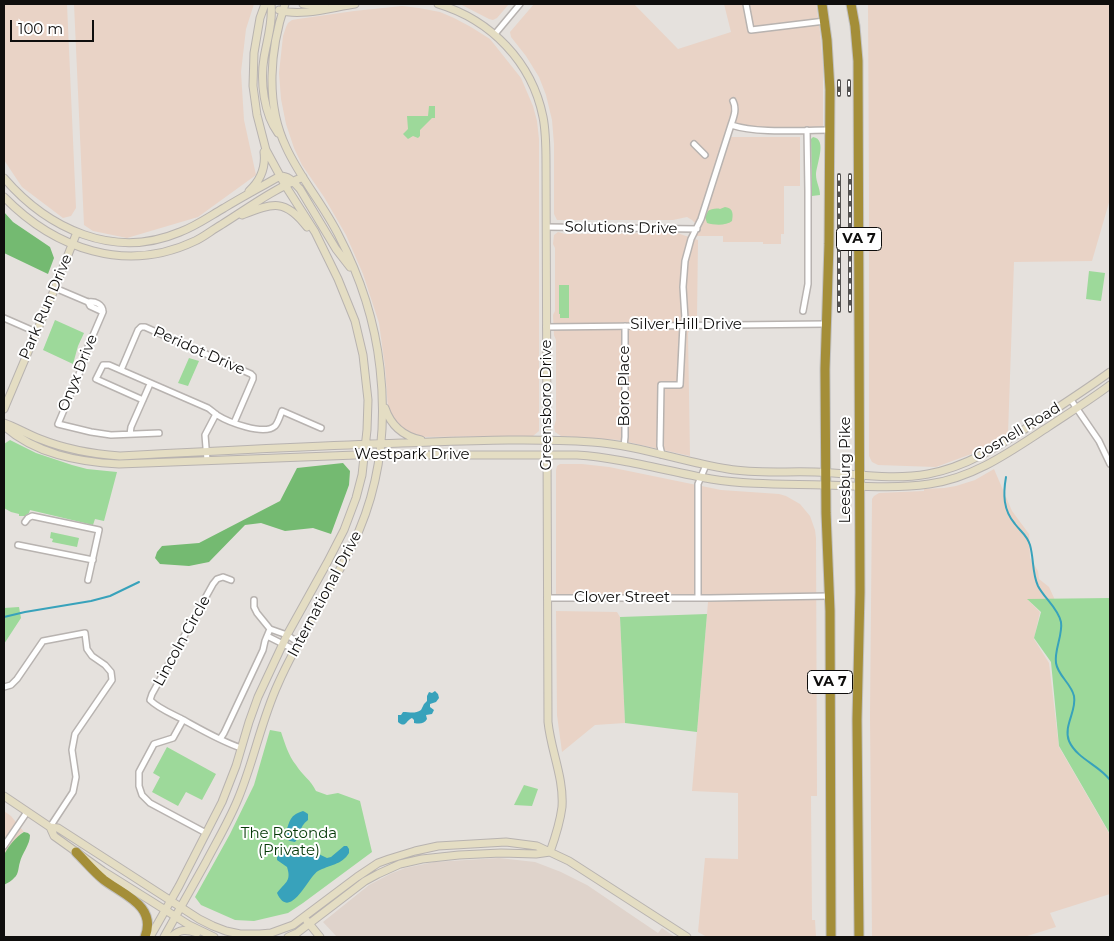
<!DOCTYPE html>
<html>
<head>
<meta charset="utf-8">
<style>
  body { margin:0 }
  #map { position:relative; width:1114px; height:941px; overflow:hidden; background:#e5e1dd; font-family:Montserrat,sans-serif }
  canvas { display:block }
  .frame { position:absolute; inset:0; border:5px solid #0f0e0d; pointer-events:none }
  .scale { position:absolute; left:10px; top:20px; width:84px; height:22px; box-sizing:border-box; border:2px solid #0f0e0d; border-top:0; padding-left:6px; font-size:15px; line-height:18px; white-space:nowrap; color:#0f0e0d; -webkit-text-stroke:4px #fff; paint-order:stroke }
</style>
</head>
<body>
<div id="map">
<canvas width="1114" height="941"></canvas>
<div class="frame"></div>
<div class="scale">100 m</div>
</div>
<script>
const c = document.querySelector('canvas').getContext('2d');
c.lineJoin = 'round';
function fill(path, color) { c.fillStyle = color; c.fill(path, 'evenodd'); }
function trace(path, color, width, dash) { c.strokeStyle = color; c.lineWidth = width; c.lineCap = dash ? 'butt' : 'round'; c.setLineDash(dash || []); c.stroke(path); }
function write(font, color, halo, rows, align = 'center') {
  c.font = font + ' Montserrat,sans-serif'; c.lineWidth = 4; c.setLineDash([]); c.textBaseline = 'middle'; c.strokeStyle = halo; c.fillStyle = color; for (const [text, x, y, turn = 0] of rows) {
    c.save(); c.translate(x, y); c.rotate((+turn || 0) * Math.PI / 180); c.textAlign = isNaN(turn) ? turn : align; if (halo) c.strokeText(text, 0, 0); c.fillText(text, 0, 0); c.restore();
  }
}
fill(new Path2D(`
  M4 4H67L76 208 71 216 63 218 22 187 4 160Z
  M74 4H254L246 29 241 72 244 120 256 175 198 217 127 238 93 231 84 225Z
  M460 4H509L497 18 493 20 489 19Z
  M534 4H634L678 49 731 32 724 4H816L820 32 823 66V127H751L729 130 725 132 724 137H800V186H784V234H781V244H763V242H723V236H695L696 224 692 220 687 217 673 220H557L554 214V144L552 120 546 95 539 77 526 56 511 37 510 32Z
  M868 4H1110V199L1092 261 1014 262 1008 434 974 453 936 467 878 465 872 462 869 456V193Z
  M402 6 419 8 440 12 454 18 471 27 490 39 521 78 533 106 537 121 539 139V431L533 436 414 437 399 429 388 409 385 367 379 323 363 274 346 235 324 197 302 165 294 148 286 124 281 99 279 73 283 36 286 27 288 23 292 20 298 19 354 11Z
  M558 232 565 234 672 233H677L698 240 697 318 688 333 690 456 619 440 561 436 555 432 554 427 556 420V340L554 335 553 315 555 311V248L553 244 554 235Z
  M560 464H582L609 467 721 490 779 494 786 496 800 504 810 516 815 530 816 538 817 796H811L812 920H815L816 937H707L698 932 705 858 738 859V793L692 791 708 602H556V470L557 466Z
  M994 469 1012 511 1029 534 1030 558 1038 571 1039 579 1049 587 1055 600H1028L1040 612 1034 639 1049 663 1059 747 1110 835V894L1050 913 1056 927 1024 937H872L870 716 872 499 874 496 879 493 924 491V489L944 488 956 486 975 480Z
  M556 611 617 612 620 617 625 723 595 725 562 752 557 715Z
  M4 811 11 816 24 832 21 833 8 848 4 856Z`), '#e9d3c6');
fill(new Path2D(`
  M499 858 535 862 561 872 587 885 658 933 662 928 675 937H337L323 922 369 885 390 874 405 868 434 862Z`), '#dfd3cb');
fill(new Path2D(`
  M429 106H435V118H432L420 130V136L418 138 413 136 408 139 403 134 408 129 407 116H428Z
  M813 137C828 139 816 165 816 175 816 182 820 188 820 195L812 196 811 139Z
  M725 207C734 208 733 215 732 221 726 226 714 225 707 223L705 217 708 211C710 209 717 208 720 209Z
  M1089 271 1105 273 1101 301 1086 299Z
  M559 285H569V318H560V314H559Z
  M55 320 84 333 78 346 73 364 43 350Z
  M189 358 199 361 188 386 178 383Z
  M10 440 36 453 72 465 87 469 117 472 104 521 95 519 93 525 30 510 29 513 25 516H19V514L11 512 4 508V444Z
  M51 532 79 538 77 547 52 542 53 539 50 538Z
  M1110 598V834L1059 746 1051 662 1034 638 1041 612 1027 599Z
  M19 607 21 618 4 644V608Z
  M707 614 697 732 625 723 620 617Z
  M270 730 281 732C285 743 288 755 296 765 302 775 311 780 316 791L327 795 338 793 360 801 372 852 303 903 288 913 254 921 235 920 201 905 195 897 230 834 254 785Z
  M167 747 216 774 202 800 186 792 178 806 152 792 160 777 153 773Z
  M524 785 538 789 532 806 514 805Z`), '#9dd99a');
fill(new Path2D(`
  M4 212 13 222 50 247 54 258 48 274 4 253Z
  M343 463 350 471 349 485 331 534 313 528 285 531 261 523 245 525 209 562 189 566 160 564 155 558 157 552 162 546 199 543 280 501 297 468Z
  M24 832 28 833 30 835C30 845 22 853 20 862 18 868 19 874 14 878 12 881 7 883 4 885 4 876 2 865 4 856 6 848 17 836 24 832Z`), '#74ba71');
fill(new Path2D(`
  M435 691 438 694 439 698 436 702 430 704V707L434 710 432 714 426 715 427 719C424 724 420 724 414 723V720L412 718C406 720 406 729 398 722V715H401L403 712C410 712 415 714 421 710L424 704 427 701V696L429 692 432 693Z
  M303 811 305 812 308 814V820C298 827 302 835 295 842L290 841 284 838V835C291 823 287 816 303 811Z
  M344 846H347L349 849V853C342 865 329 865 318 871 308 877 290 922 277 893 284 883 292 882 287 867L277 860V857L284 851 287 852 306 848 327 858 331 857Z`), '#38a2bb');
trace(new Path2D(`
  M1006 477C1003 494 1003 510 1015 524 1021 532 1027 535 1030 545 1034 559 1032 573 1038 586 1044 598 1058 608 1061 622 1063 635 1054 650 1056 663 1058 676 1071 683 1074 696 1077 711 1063 726 1069 741 1077 759 1099 765 1110 780
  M4 617 25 612 91 601 110 596 139 582`), '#38a2bb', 2);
const street = new Path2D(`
  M746 4 751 30 825 21
  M495 34 520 4
  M731 125C734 116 737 109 733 101
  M694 144 705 155
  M546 227 697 229
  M55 288 88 302C95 301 103 304 103 312L88 347 82 367 58 424 91 432 111 435 159 433
  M88 302 90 306 103 312
  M803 311 808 284V191L807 130
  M4 318 36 332
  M546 327 826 324
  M121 370 138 330 141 327H145L251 374 253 376V379L234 423
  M143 400 96 379 103 365H109L208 408C211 410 214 413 217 415 228 422 264 436 275 426 278 423 280 416 282 411L321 428
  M1071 400 1099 441 1110 464
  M130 434 131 427 150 384
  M624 446 625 437V326
  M662 455 660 446 661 385H680L683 325 685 319 683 287 685 261 691 239 701 219 731 125C759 134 800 130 830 130
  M207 460 205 435 216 414
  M25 522 28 518 32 516 99 530 88 580
  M18 545 93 560
  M231 580 223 577 217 579 213 584 152 694 150 700C158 708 170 713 180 718 200 729 220 741 241 748
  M547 598H710L829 596
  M698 598V484L706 465
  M254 600V607L257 613 270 629 287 635 299 643
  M267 636 295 650
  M4 687 11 685 17 679 43 641 85 633 87 649 92 656 105 665 111 672 112 680 75 734 72 750 76 777 73 792 50 827
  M183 720 173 738 154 744 139 772V786L142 795 150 803 206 833
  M220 739 224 733 263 650 265 641 270 629
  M4 846 27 812`);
const secondary = new Path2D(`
  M271 4C273 22 267 40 264 58 260 82 264 114 278 133
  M303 4 325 7
  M438 4C491 20 532 62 543 117 546 132 546 148 546 163L548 722C551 751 564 778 562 807 560 823 555 838 550 852
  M279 10C301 17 333 7 355 4
  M280 176C290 176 294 183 300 189L336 249 350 267
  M4 178C48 229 114 260 180 232 196 226 210 216 224 208 242 197 261 187 280 176
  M249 191C261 180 266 168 264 152
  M4 197C55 249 126 274 195 241 204 237 212 230 221 225 248 208 274 189 303 177
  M242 215C273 203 285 198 307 227
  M385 408C391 426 403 436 421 440
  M4 409 55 288 77 232
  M4 423C16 427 27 434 40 439 65 449 92 454 120 456 214 451 308 446 402 443 465 441 529 438 592 442 638 445 682 462 728 469 757 474 786 471 815 472 852 473 890 481 928 474 971 466 1006 441 1042 418 1065 403 1088 388 1110 372
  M4 426C36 454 78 462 119 464L356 455H577C622 458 666 471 711 479 748 485 786 484 824 485 859 486 894 489 929 484 974 478 1011 451 1048 427 1069 413 1090 400 1110 385
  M4 796 50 827 58 828 199 919 213 926 226 931 240 934H260L271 933 293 925 357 877 378 863 389 859 415 851 438 846 506 842 537 846 569 861 687 937
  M50 827 54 836 103 871 151 901 189 925 214 937
  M307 921 320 937
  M150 937 179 886 222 802 236 766 249 722 258 697 287 635 327 563 344 530 356 498 362 475 367 430 368 400 363 355 355 321 338 279 315 232 285 185 266 150 257 115 253 86 254 53 260 18 265 4
  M164 937C178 912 192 887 206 862 217 841 229 821 238 799 254 761 261 721 278 684 299 636 329 593 352 546 379 491 387 429 380 368 375 322 360 276 338 234 323 204 300 178 286 147 265 103 270 49 285 4
  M171 937C180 929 186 929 197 933
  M288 937 297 933 365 881 378 874 400 864 422 859 459 855 501 853 536 854 550 852`);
const highway = new Path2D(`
  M822 4 827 40 830 90 829 244 825 369 826 513 830 611 831 937
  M851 4 855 26 858 61 860 592 857 719 859 937
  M76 852C85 861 94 872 104 880 124 895 157 906 145 937`);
trace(street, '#b8b3b0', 8);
trace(secondary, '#b8b3b0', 9);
trace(highway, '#c1c0c0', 11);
trace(street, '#fff', 5);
trace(secondary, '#e4ddc3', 7);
trace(highway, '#a48e38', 9);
const rail = new Path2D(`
  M839 81V95
  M849 81V95
  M839 175V311
  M850 311V175`);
trace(rail, '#545250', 4);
trace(rail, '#fff', 2, [5.5]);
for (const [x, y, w] of [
  [859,239,45],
  [830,682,45]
]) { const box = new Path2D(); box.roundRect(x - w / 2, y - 11.5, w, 23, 4); c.fillStyle = '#fff'; c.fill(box); trace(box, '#0f0e0d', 1); }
write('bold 14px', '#0f0e0d', null, [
  ["VA 7",859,239],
  ["VA 7",830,682]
]);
write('15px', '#0f0e0d', '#fff', [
  ["Solutions Drive",621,228,1],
  ["Park Run Drive",46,307,-67],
  ["Silver Hill Drive",686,325],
  ["Peridot Drive",199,351,24],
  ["Onyx Drive",78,373,-68],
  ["Boro Place",625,386,-90],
  ["Greensboro Drive",547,405,-90],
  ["Gosnell Road",1017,432,-31],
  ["Westpark Drive",412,455],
  ["Leesburg Pike",846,470,-90],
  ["International Drive",325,594,-62],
  ["Clover Street",622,598],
  ["Lincoln Circle",182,641,-61]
]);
write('15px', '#063a08', '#fff', [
  ["The Rotonda",289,834],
  ["(Private)",289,851]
]);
</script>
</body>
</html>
